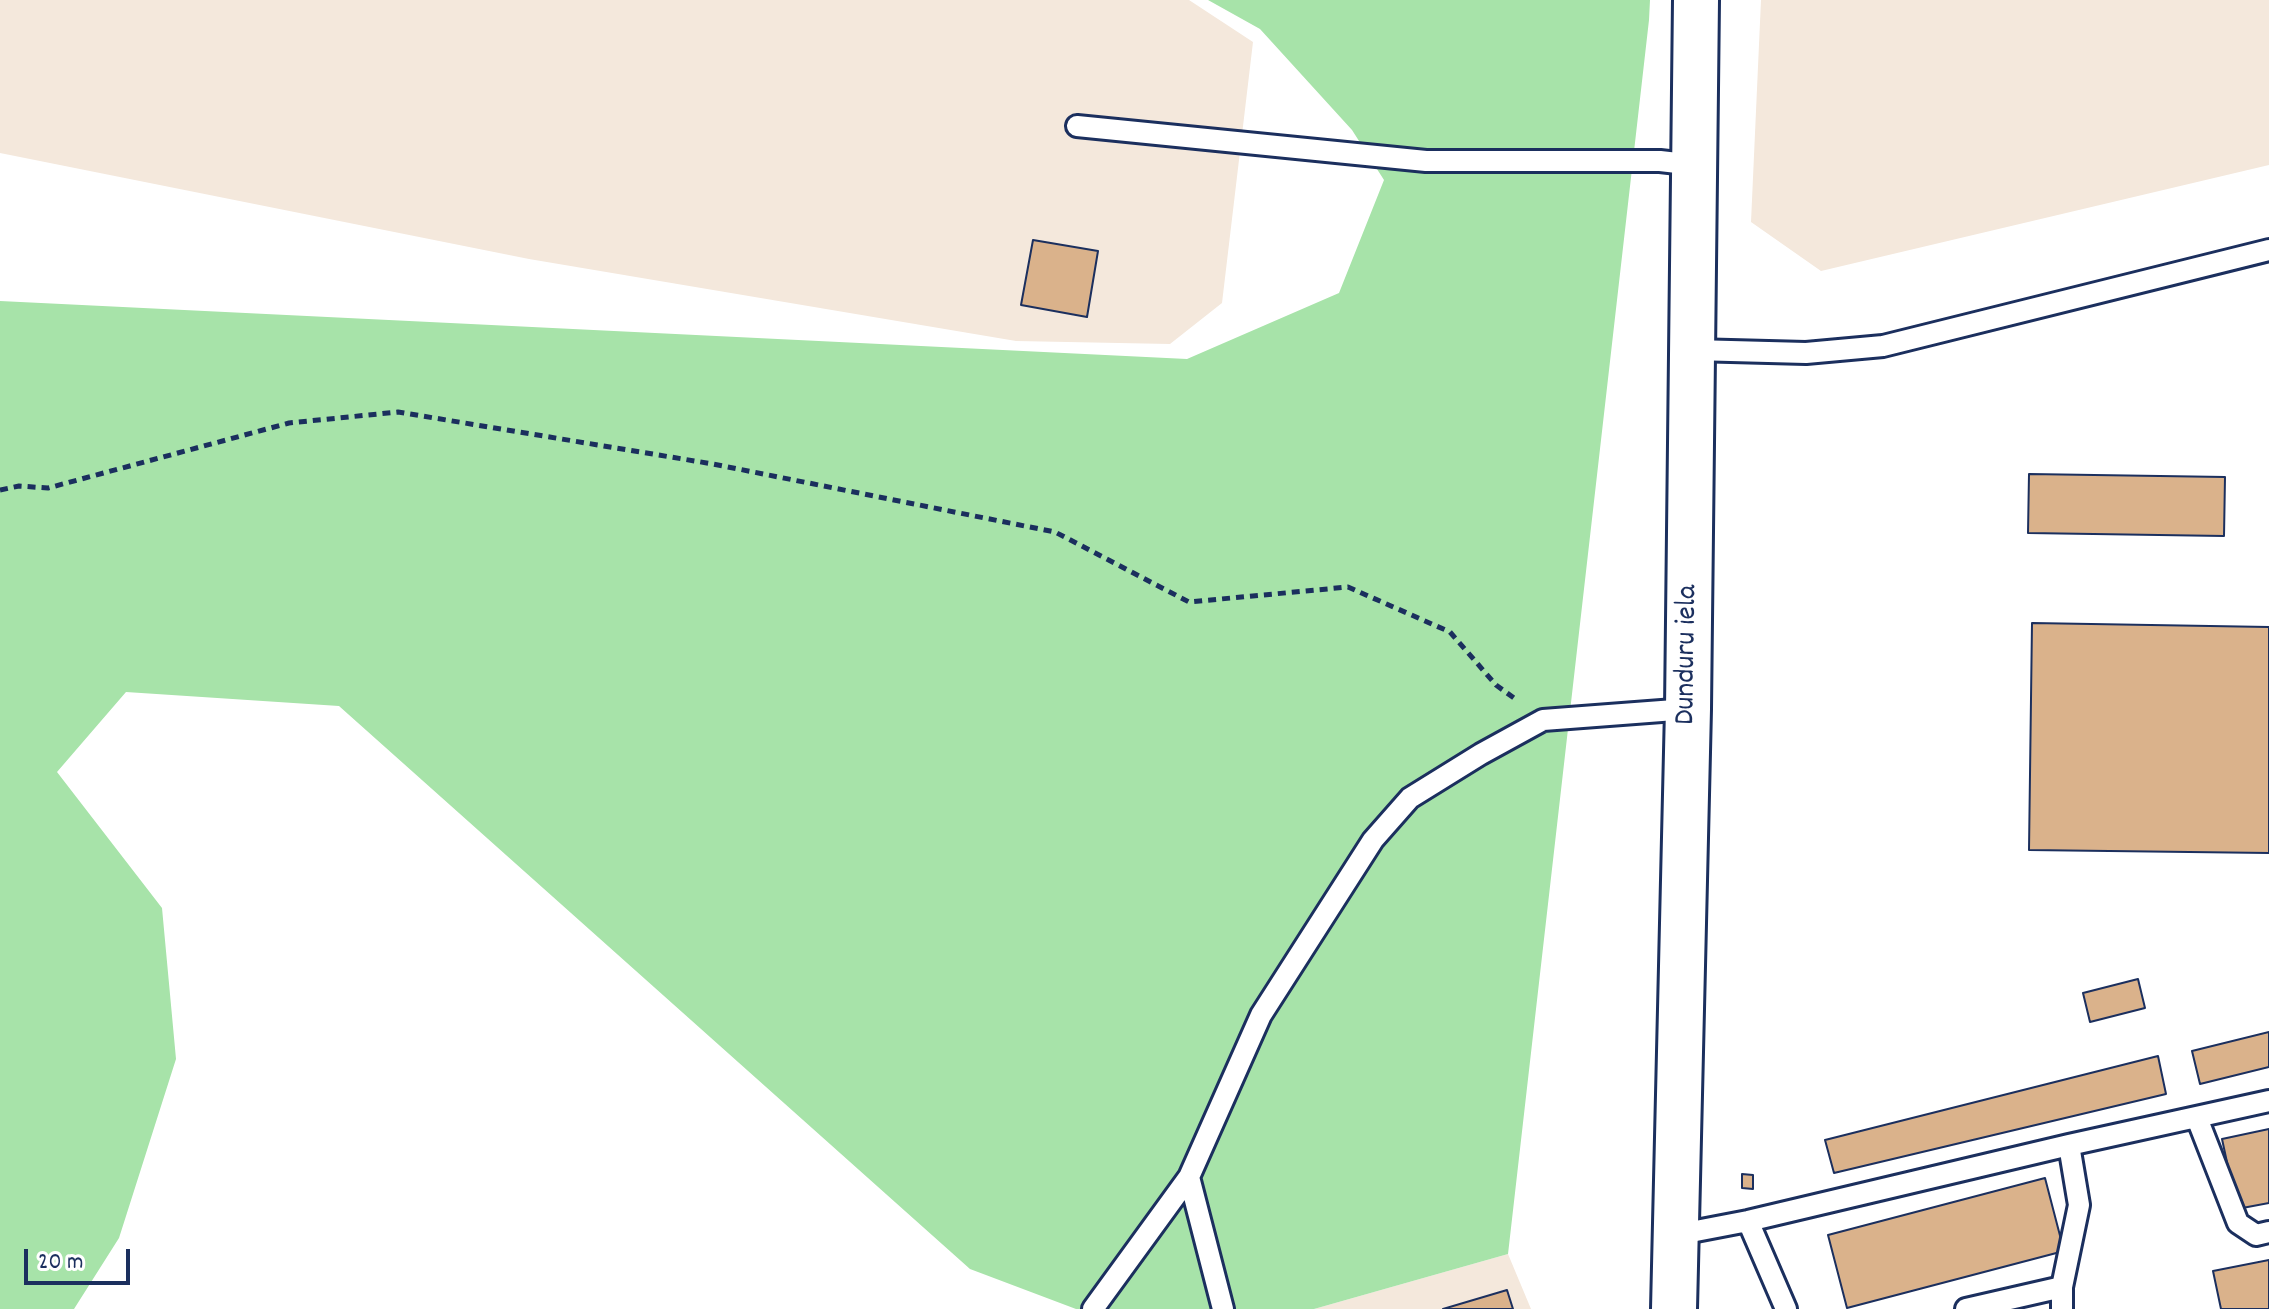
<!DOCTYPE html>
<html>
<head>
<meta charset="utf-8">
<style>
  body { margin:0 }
  #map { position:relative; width:2269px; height:1309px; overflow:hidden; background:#fff; font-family:Dekko,sans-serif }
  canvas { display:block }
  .scale { position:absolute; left:24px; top:1249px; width:106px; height:36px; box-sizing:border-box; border:4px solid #1b2f5e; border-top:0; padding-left:10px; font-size:24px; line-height:28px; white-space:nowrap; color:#1b2f5e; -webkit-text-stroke:6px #fff; paint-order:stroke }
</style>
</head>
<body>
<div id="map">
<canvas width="2269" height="1309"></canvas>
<div class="scale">20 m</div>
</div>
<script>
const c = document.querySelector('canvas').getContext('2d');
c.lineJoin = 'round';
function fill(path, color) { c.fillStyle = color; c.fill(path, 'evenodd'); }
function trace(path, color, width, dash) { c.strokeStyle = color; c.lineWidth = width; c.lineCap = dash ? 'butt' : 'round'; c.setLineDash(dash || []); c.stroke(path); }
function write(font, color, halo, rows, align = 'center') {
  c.font = font + ' Dekko,sans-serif'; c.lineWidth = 6; c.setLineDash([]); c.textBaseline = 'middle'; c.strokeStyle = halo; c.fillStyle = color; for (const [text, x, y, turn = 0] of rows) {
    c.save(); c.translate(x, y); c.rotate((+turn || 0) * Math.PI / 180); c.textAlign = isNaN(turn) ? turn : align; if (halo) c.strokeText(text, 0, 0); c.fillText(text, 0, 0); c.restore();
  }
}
fill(new Path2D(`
  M0 0H1189L1253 42 1222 303 1170 344 1016 341 529 259 0 153Z
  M1761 0H2269V165L1821 271 1751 222Z
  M1508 1254 1531 1309H1314Z`), '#f4e8dc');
fill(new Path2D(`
  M1208 0H1650L1649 20 1508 1254 1314 1309H1076L970 1269 339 706 126 692 57 772 162 908 176 1059 119 1238 74 1309H0V301L1187 359 1339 293 1384 180 1352 130 1260 29Z`), '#a7e3a9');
const building = new Path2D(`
  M1033 240 1098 251 1087 317 1021 305Z
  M2029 474 2225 477 2224 536 2028 533Z
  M2032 623 2269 627V853L2029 850Z
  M2138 979 2145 1008 2090 1022 2083 993Z
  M2269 1032V1067L2200 1084 2192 1051Z
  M2158 1056 2166 1094 1834 1173 1825 1140Z
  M2269 1129V1203L2237 1209 2222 1139Z
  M1742 1174 1753 1175V1189L1742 1188Z
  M2045 1178 2064 1251 1847 1308 1828 1235Z
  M2269 1260V1309H2221L2213 1271Z
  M1507 1290 1513 1309H1443Z`);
fill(building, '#dab28b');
trace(building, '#1b2f5e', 2);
const lane = new Path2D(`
  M1077 126 1426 161H1660L1695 165
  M1693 350 1806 353 1883 346 2269 250
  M2197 1118 2238 1223 2256 1235 2269 1232
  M1189 1177 1223 1309
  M1748 1221 1786 1309
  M1675 1235 1748 1221 2069 1145 2269 1101
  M1093 1309 1189 1177 1261 1015 1373 840 1410 798 1481 754 1543 720 1688 709
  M1966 1309 2062 1287
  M2062 1309V1287L2079 1205 2069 1145`);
const secondary = new Path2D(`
  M1674 1309 1688 709 1696 0`);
trace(lane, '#1b2f5e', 26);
trace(secondary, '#1b2f5e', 50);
trace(new Path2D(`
  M0 490 19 486 48 488 289 423 398 412 713 464 1055 532 1189 602 1348 587 1450 632 1496 685 1518 701`), '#1b2f5e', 5, [8, 6]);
trace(lane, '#fff', 20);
trace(secondary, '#fff', 44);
write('30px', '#1b2f5e', '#fff', [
  ["Dunduru iela",1689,655,-89]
]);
</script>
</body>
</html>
